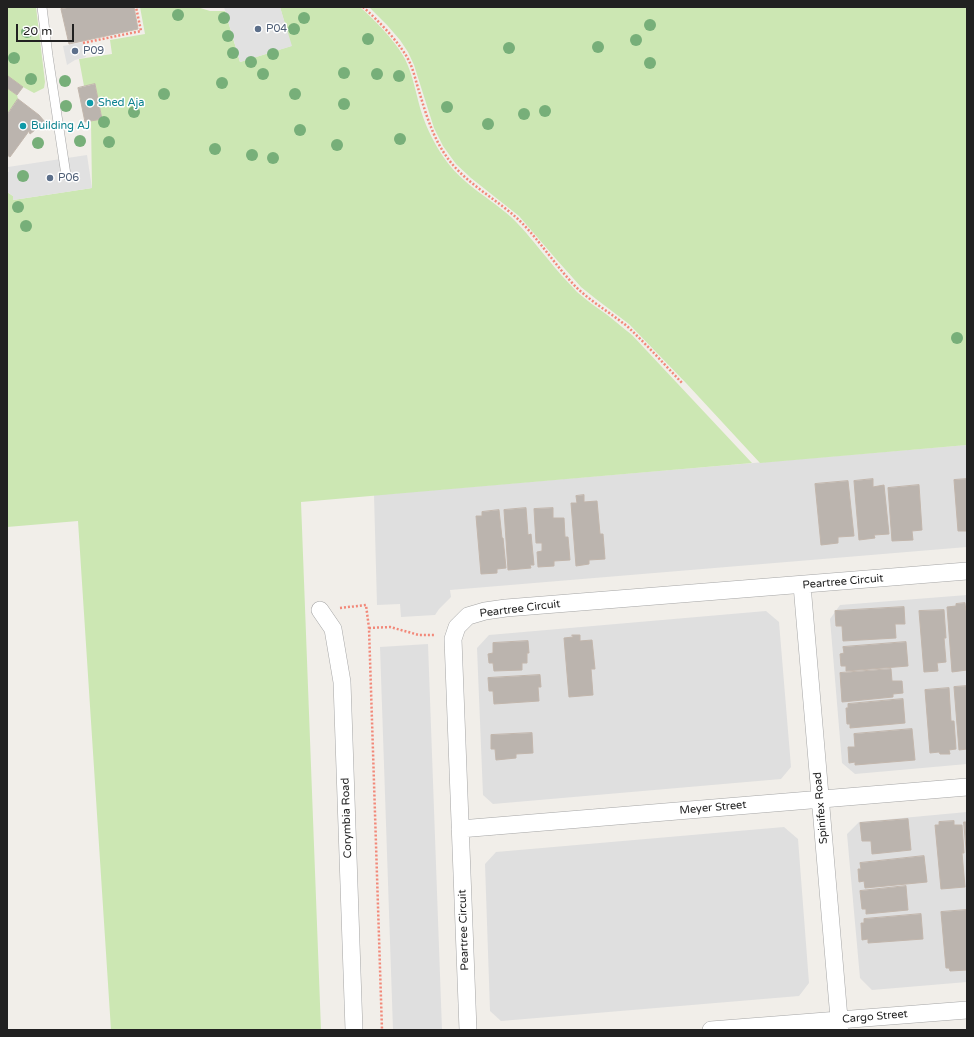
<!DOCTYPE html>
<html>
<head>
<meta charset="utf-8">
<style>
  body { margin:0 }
  #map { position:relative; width:974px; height:1037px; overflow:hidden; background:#f1eee9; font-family:"Varela Round",sans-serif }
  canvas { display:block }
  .frame { position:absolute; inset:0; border:8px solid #212121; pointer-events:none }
  .scale { position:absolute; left:16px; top:24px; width:58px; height:18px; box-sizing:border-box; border:2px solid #212121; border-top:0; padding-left:5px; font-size:12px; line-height:14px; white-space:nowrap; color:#212121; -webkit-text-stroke:3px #fff; paint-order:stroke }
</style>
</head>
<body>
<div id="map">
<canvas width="974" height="1037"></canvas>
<div class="frame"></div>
<div class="scale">20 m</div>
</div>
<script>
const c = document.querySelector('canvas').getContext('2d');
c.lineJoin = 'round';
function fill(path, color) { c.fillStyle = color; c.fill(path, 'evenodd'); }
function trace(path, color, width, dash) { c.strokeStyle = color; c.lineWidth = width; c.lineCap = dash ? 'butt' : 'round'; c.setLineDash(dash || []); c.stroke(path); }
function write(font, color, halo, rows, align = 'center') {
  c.font = font + ' "Varela Round",sans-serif'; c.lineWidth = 3; c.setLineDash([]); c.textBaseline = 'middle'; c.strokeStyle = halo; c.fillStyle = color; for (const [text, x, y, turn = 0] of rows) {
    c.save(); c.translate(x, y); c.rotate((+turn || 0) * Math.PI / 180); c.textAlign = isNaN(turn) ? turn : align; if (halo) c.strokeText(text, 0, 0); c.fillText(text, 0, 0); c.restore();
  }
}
fill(new Path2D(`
  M967 445V547L450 590 451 597 439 609 435 615 401 617 400 604 377 605 374 495Z
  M967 595V764L855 774 842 763 830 619 840 605Z
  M766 611 779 622 791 767 781 779 493 804 483 795 477 648 489 635Z
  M428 644 442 1030H393L380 647Z
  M967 812V982L872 990 860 978 847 834 859 822Z
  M784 827 798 839 809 983 799 996 501 1021 490 1011 485 864 496 852Z`), '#dfdfdf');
fill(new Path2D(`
  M7 7H36L45 82 44 88 34 93 23 87 8 77H7Z
  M140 7H197L210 11H225L240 62 291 46 280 7H360C374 19 397 43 405 59 413 75 416 94 421 111 427 130 436 147 447 162 465 186 490 198 511 217 525 230 535 244 547 258 556 270 567 281 577 292 586 300 596 307 606 314 615 321 623 328 632 335L752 463 301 502 321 1030H111L78 521 7 527V192L13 196V200L92 188 91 121 102 118 95 84 84 86 79 59 112 54 110 40 145 34Z
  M369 7H967V445L760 463 686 383 629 324 596 299 581 287 556 259 519 216 471 178 456 164 443 146 434 128 414 65 408 52 400 40 387 25Z
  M7 88 17 95 18 99 7 115Z`), '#cce7b3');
fill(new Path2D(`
  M224 7H280L292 46 240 62Z
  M83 42 86 57 75 60 67 65 63 46Z
  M87 155 92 188 13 200V196L7 192V171L9 172 8 167Z`), '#e1e1e1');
const building = new Path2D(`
  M72 7H134L138 29 69 44 61 9Z
  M8 76 23 87 17 95 7 88Z
  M95 84 102 119 85 122 78 88Z
  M18 99 39 115 45 122 30 134 29 131 10 157 7 155V115Z
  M873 479V487L884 485 889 534 874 535 875 538 859 540 854 481Z
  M967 479V531H958L954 480Z
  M848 481 854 536 838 537V543L821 545 815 484Z
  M919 485 922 530 912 531 913 540 892 541 888 488Z
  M584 495V502L597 501 600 534H603L605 559 589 560V564L576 566 571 503H577L576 496Z
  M526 508 528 535 531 534 534 565H530L531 568 508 570 504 510Z
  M553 508V518H564L565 537H568L570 560 554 561V566L538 567 537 552 542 551V543H536L534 509Z
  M499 510 502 538H503L506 568 497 569V573L481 574 476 516H482V512Z
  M965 603 966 611H967V670L952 672 947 607 956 606V604Z
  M904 607 905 624H895L896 638 843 641 842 626H836L835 611Z
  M944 610 946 638H944L946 662 937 663 938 671 924 672 919 611Z
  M572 635H580V641L592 640 595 669H591L593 695 569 697 564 638 573 637Z
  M528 641 529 653H527V663H522V670L494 671 493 663H489L488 654 493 653V643Z
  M906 642 908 666 846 671V666H841L840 654 844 653 843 647Z
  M891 669 892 681H902L903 693 893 694V697L842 702 840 673Z
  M540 675 541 687H538L539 701 494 704 493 691H489L488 678Z
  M967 686V749L959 750 954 687Z
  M949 688 951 721H954L956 749 949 750 950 754H940L939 752 930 753 925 690Z
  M903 699 905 723 850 728V724H847L846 708H848V704Z
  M912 729 915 760 855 765V762L849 763 848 747H855L854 734Z
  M532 733 533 753 516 754V758L496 760 495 749H491V735Z
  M908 819 911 850 872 854 871 841H862L860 823Z
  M954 821V825H962L964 853H962L965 887 941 889 935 825H939V822Z
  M964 822H967V859Z
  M924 856 927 882 865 888 864 881 859 882 858 869H861L860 863Z
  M906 886 908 910 866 914V909H862L860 891Z
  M966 910 967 927V970L950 971 949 968H946L941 912Z
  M921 914 923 939 868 943V939L862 940 861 923H864V919Z`);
fill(building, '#bbb4ae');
trace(building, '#c2b6ac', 1);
const service = new Path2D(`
  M42 7 48 56 66 175`);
const minor = new Path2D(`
  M802 585 840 1030
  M320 610 333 629 342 682 354 1030
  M460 829 967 787
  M468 1030 453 639 457 627 468 616 485 611 506 608 967 571
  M711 1030 967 1010`);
trace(service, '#a5a5a5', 10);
trace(minor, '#a5a5a5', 18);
trace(new Path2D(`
  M363 7C378 20 402 45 410 63 414 72 416 82 419 91 427 118 435 144 453 165 472 187 499 201 520 221 540 241 556 266 575 286 591 302 611 313 628 327 647 345 665 365 683 384
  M83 43 141 31 136 7
  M340 608 366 605 369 628 382 1030
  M369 628 390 627 419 635H435`), '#f28879', 2.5, [2, 2]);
trace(service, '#fff', 9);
trace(minor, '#fff', 17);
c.fillStyle = '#77af79';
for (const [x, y] of [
  [178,15],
  [224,18],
  [304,18],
  [650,25],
  [294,29],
  [27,32],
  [228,36],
  [368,39],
  [636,40],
  [598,47],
  [509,48],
  [233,53],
  [273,54],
  [14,58],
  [251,62],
  [650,63],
  [344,73],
  [263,74],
  [377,74],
  [399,76],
  [31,79],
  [65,81],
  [222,83],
  [164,94],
  [295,94],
  [344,104],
  [66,106],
  [447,107],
  [545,111],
  [134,112],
  [524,114],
  [104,122],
  [488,124],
  [300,130],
  [400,139],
  [80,141],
  [109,142],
  [38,143],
  [337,145],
  [215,149],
  [252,155],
  [273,158],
  [23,176],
  [18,207],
  [26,226],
  [957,338]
]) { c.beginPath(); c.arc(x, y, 6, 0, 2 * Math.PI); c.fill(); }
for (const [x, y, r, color] of [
  [258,29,4,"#5c6f8a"],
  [75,51,4,"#5c6f8a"],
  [90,103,4,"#0f9aa8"],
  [23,126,4,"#0f9aa8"],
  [50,178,4,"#5c6f8a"]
]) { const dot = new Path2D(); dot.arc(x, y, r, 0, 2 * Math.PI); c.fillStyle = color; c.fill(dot); trace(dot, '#fff', 1.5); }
write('11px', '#4e5e75', '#fff', [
  ["P04",266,29],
  ["P09",83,51],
  ["P06",58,178]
], 'left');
write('11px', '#0d838f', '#fff', [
  ["Shed Aja",98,103],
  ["Building AJ",31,126]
], 'left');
write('11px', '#212121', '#fff', [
  ["Peartree Circuit",843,582,-5],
  ["Peartree Circuit",520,609,-7],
  ["Meyer Street",713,808,-5],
  ["Spinifex Road",821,808,-95],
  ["Corymbia Road",347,818,-92],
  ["Peartree Circuit",464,930,-92],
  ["Cargo Street",875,1017,-5]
]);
</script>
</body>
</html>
